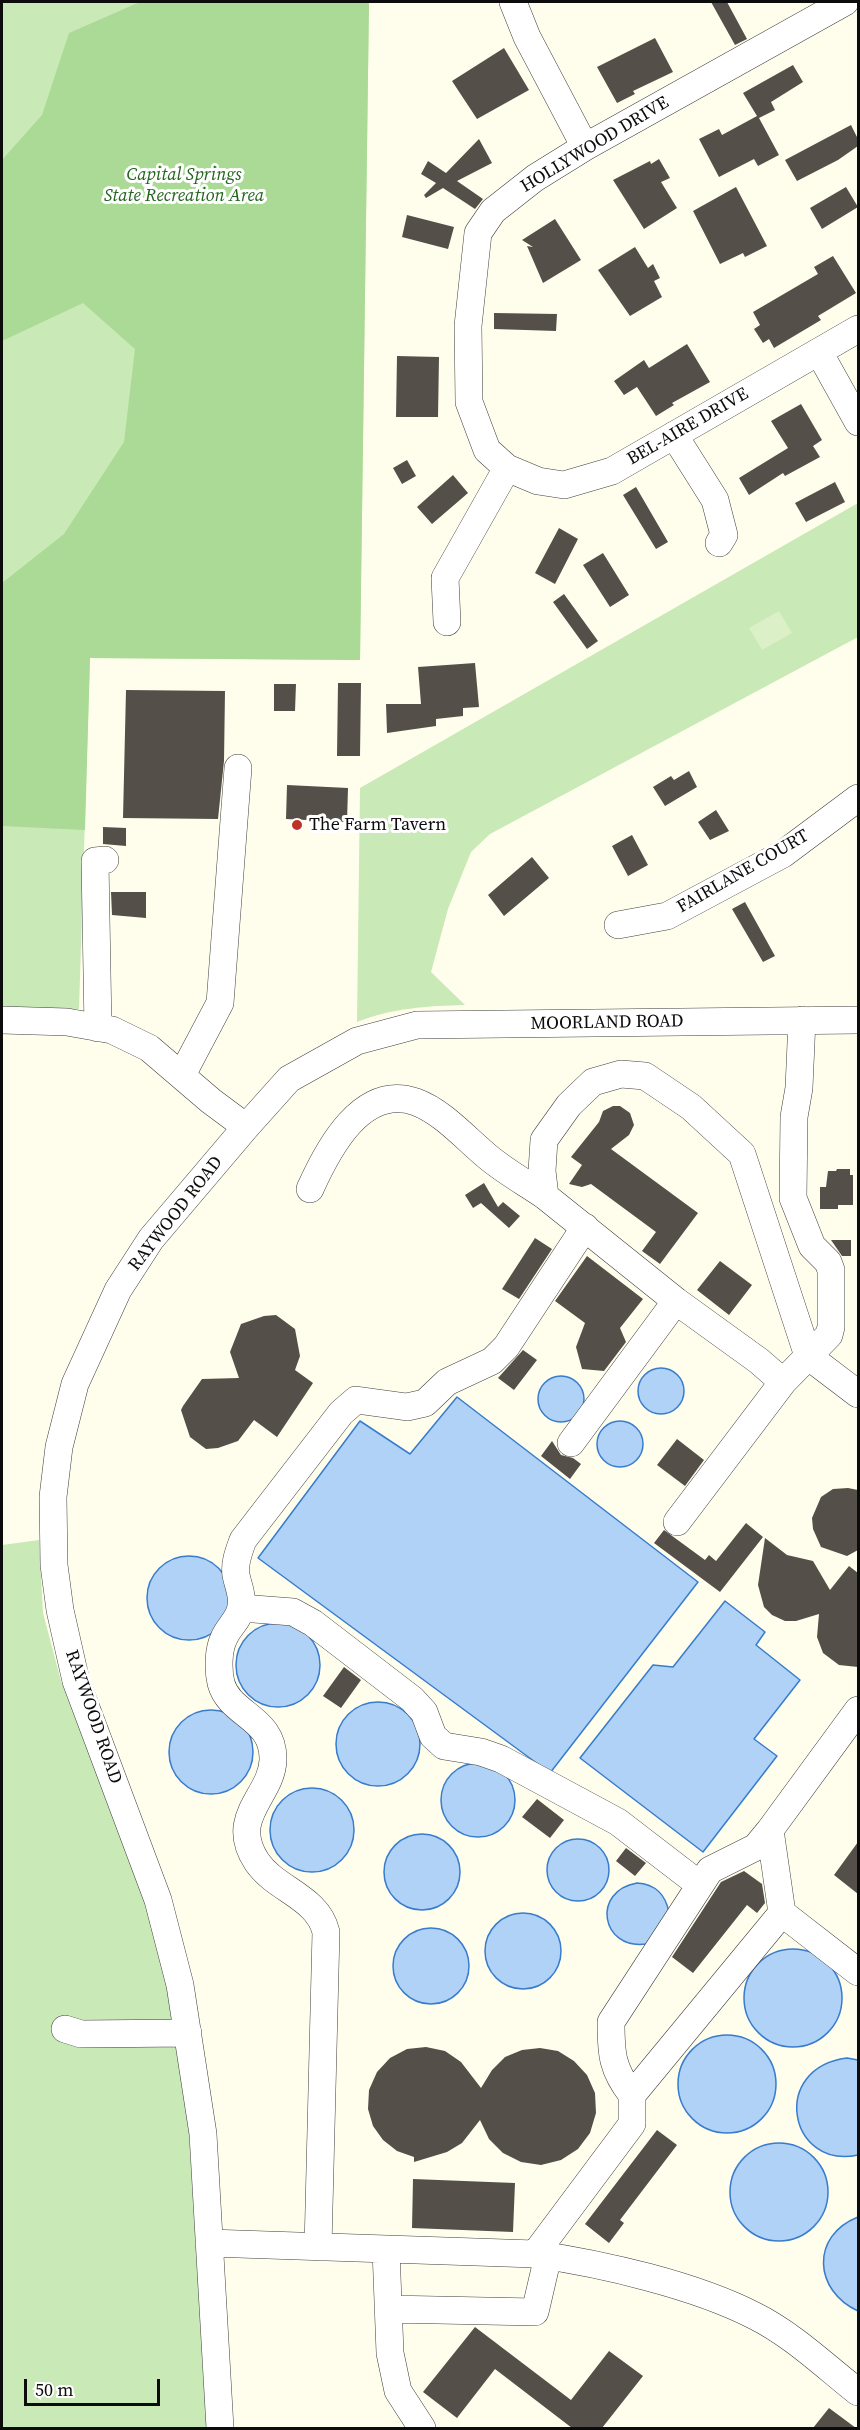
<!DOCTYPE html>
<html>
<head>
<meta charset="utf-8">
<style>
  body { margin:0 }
  #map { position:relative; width:860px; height:2430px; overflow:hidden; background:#fffeec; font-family:"Source Serif 4",serif }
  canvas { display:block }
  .frame { position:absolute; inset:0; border:3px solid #0c0c0c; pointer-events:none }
  .scale { position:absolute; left:24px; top:2379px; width:136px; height:27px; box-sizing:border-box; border:3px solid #0c0c0c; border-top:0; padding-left:8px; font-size:18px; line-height:21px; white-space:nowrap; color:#0c0c0c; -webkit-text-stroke:4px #fff; paint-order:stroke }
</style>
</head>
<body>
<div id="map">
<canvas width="860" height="2430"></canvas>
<div class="frame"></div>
<div class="scale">50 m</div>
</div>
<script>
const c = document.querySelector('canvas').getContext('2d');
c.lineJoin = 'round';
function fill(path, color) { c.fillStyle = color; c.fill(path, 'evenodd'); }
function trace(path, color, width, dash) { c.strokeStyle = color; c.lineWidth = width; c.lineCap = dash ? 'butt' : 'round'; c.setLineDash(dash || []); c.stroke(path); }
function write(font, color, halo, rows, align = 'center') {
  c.font = font + ' "Source Serif 4",serif'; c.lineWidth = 6; c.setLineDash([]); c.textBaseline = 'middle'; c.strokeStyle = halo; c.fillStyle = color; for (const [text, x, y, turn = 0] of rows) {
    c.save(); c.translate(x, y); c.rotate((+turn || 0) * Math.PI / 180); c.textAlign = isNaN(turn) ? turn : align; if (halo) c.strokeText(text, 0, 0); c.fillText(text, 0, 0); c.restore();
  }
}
fill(new Path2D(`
  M2 2H369L360 660 90 658 79 1009 2 1007Z
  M858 503V637L490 834 471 852 448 909 431 972 465 1005C427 1006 393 1008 357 1022L360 788Z
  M39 1540 43 1613 61 1681 141 1888 163 1960 187 2096 207 2428H2V1545Z`), '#c9e9b6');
fill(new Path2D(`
  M140 2H369L360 660 90 658 85 830 2 826V583L64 534 124 442 135 349 83 303 2 341V160L42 115 69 33Z`), '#aada95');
fill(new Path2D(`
  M779 611 792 633 762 650 749 628Z`), '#dcf0c7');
const water = new Path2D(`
  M638 1391a23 23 0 1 1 46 0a23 23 0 1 1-46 0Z
  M538 1399a23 23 0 1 1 46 0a23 23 0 1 1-46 0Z
  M457 1397 698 1582 550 1773 258 1558 360 1421 410 1454Z
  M597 1444a23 23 0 1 1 46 0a23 23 0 1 1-46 0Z
  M147 1598a42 42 0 1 1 84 0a42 42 0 1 1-84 0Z
  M725 1601 765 1632 756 1645 800 1680 754 1739 777 1756 703 1852 580 1758 653 1665 673 1667Z
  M236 1665a42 42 0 1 1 84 0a42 42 0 1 1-84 0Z
  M336 1744a42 42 0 1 1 84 0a42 42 0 1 1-84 0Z
  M169 1752a42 42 0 1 1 84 0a42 42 0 1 1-84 0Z
  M441 1800a37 37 0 1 1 74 0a37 37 0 1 1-74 0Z
  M270 1830a42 42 0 1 1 84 0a42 42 0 1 1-84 0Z
  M384 1872a38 38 0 1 1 76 0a38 38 0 1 1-76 0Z
  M547 1870a31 31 0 1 1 62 0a31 31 0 1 1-62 0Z
  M637 1883C655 1884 666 1895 669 1913L646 1944C601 1950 591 1891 637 1883Z
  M485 1951a38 38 0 1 1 76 0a38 38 0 1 1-76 0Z
  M393 1966a38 38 0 1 1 76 0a38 38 0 1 1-76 0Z
  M744 1998a49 49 0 1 1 98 0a49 49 0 1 1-98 0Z
  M678 2084a49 49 0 1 1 98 0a49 49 0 1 1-98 0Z
  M847 2058 858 2060V2155C789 2170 769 2068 847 2058Z
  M730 2192a49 49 0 1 1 98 0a49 49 0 1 1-98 0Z
  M858 2217V2311C814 2291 810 2236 858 2217Z`);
fill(water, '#b0d2f6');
trace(water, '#377ccd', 1.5);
fill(new Path2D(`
  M711 2H727L747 39 735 45Z
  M655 38 673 72 633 91 635 94 617 103 597 67Z
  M504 48 529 90 477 119 452 81Z
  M793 65 803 82 771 102 775 110 759 118 779 155 758 166 754 159 719 177 699 139 719 129 722 135 757 116 743 93Z
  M851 125 858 139V146L838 160 797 181 785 160Z
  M479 139 492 163 457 181 483 199 475 209 443 188 426 198 424 195 436 183 421 174 428 161 446 173Z
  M659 159 670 178 661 182 677 208 644 229 613 180 650 161 651 164Z
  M736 187 767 246 745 257 743 253 720 264 693 211Z
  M846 187 858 207 822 229 810 208Z
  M407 215 454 227 448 249 402 237Z
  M555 219 581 260 543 283 527 246 533 247 522 240Z
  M635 247 648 268 653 264 660 278 654 281 662 297 630 316 598 270Z
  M833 256 856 293 818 316 821 320 774 348 769 339 763 343 754 329 760 325 753 312 818 274 814 267Z
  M494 313 557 314 556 331 494 329Z
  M687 344 710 382 672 403 674 405 656 416 637 387 624 395 614 381 644 360 649 368Z
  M397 356 439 357 438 417H396Z
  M801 404 822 440 813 446 820 457 785 476 783 473 749 495 739 478 788 448 771 421Z
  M407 460 416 476 402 484 393 468Z
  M453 475 468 493 432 524 417 507Z
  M835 482 845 502 806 522 795 503Z
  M636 487 668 542 656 549 623 495Z
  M559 528 578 539 555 584 535 573Z
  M603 553 629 595 610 607 583 565Z
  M564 594 598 641 587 649 553 602Z
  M475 663 479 707 463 708V716L436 719V726L387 733 386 704H421L418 667Z
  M338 683H361L360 756H337Z
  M274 684H296L295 711H274Z
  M126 690 225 691 224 761 218 819 123 818Z
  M689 771 697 787 665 806 653 787 671 776 674 780Z
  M287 785 348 788 347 822 286 819Z
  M716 810 729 831 710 840 698 822Z
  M103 827 126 828V846L103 844Z
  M632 835 648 865 628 876 612 846Z
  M532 857 549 878 504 916 488 895Z
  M111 892H146V918L112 915Z
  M745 902 775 956 763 962 732 909Z
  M613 1106H620L630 1113 634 1125 629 1135 611 1149 698 1213 660 1264 642 1251 656 1232 591 1184 582 1187 569 1184 582 1165 571 1157 599 1122 603 1111Z
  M837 1169H850V1175H853V1205H838V1209H820V1187H826L828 1171H836Z
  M484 1183 498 1207 503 1202 520 1216 509 1228 481 1203 473 1208 465 1195Z
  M535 1238 552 1249 519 1299 502 1289Z
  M831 1240H851V1256H842Z
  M587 1256 643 1299 620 1328 626 1342 604 1371 582 1369 576 1347 585 1323 555 1301Z
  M720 1261 752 1285 729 1315 697 1290Z
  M276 1315 295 1329 300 1356 295 1370 313 1383 277 1437 254 1420 238 1441 218 1448 206 1449 190 1437 181 1410 183 1406 202 1379 239 1378 230 1352 241 1324 264 1316Z
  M523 1350 537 1360 514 1390 498 1378Z
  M677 1439 704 1460 685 1486 657 1465Z
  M552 1441 561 1455 573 1458 581 1464 570 1479 541 1456Z
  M848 1488 858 1490V1550L847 1556 821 1547 813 1529 812 1518 821 1497 833 1489Z
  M746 1523 763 1537 720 1592 654 1543 664 1530 705 1560 709 1555 716 1561Z
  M765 1538 787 1555 813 1561 830 1590 849 1566 858 1573V1667L839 1665 823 1653 817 1637 819 1614 796 1621H785L772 1615 764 1607 758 1585Z
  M344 1667 361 1680 341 1708 323 1696Z
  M537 1799 564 1820 550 1838 522 1817Z
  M858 1842V1894L834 1875Z
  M626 1848 646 1863 635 1876 616 1861Z
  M744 1871 762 1884 765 1903 757 1913 747 1905 693 1973 672 1957 721 1882Z
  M426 2047 445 2051 461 2062 481 2088 492 2070 505 2057 522 2050 540 2048 558 2051 574 2061 587 2075 595 2093 596 2113 590 2133 578 2149 561 2160 541 2165 521 2162 503 2153 489 2139 480 2120 462 2143 447 2152 414 2162V2157L397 2151 383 2140 373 2126 368 2109 369 2090 377 2072 390 2058 407 2049Z
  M657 2130 677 2145 620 2220 624 2223 609 2243 585 2224Z
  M413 2179 515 2183 513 2232 412 2228Z
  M475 2327 571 2400 609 2351 643 2376 602 2428H572L495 2369 457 2418 423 2392Z
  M829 2408 856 2428H813Z`), '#554f49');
const minor = new Path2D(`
  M513 2 527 37 585 147
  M845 2 585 147 535 178 493 211 478 233 468 326 469 402 487 450 507 468 538 481 564 485 612 471 858 329
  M819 352 858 422
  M674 435 715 500 724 535 719 543
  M447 622 445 578 507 468
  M618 925 667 916 783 854 858 798
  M2 1020 67 1022 112 1030 149 1048 211 1101 246 1127
  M98 1028 95 861 105 860
  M182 1075 220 1003 238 768
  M310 1189C328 1149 362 1083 416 1102 443 1112 466 1139 488 1157 506 1172 526 1183 545 1196
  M783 1382 759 1361 676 1301 545 1196 542 1171 544 1140 569 1105 593 1082 621 1074 645 1076 691 1107 742 1154 808 1356 858 1394
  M571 1443 676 1301
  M677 1522 783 1382 829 1335 831 1327V1270L828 1262 812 1246 793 1198 794 1117 799 1088 802 1020
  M241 1608 293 1612 313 1623 412 1699 424 1712 433 1736 444 1746 481 1752 501 1759 618 1822 700 1885
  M858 1710 770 1830 782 1913 858 1972
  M65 2029 81 2034 188 2033
  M632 2095C612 2069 611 2054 611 2022L710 1870 756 1847 770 1830
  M209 2243 535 2254C603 2264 695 2285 755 2316 793 2335 826 2367 858 2392
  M318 2247 326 1932C318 1897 276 1890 257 1862 227 1817 272 1796 273 1760 274 1717 230 1716 221 1683 218 1670 218 1650 224 1638 229 1626 240 1619 241 1606 243 1594 238 1586 236 1575 234 1563 239 1551 243 1540L341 1413 356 1400 407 1407 425 1403 447 1382 492 1361 506 1347 585 1227
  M386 2250 390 2353 398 2391 422 2428
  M535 2254 632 2124V2095L782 1913
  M388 2309 535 2312 548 2256
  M220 2428 203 2134 180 1985 158 1900 76 1681 60 1610 54 1565 53 1497 59 1447 75 1384 118 1290 151 1239 246 1127 289 1079 357 1041 417 1025 858 1020`);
trace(minor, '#3f3f3f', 28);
trace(minor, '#fff', 27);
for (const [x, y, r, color] of [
  [297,825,6,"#bc3224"]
]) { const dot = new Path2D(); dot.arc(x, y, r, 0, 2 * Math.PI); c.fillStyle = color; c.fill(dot); trace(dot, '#fff', 2); }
write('18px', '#0c0c0c', '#fff', [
  ["HOLLYWOOD DRIVE",595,145,-31],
  ["BEL-AIRE DRIVE",688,427,-30],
  ["FAIRLANE COURT",743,872,-30],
  ["MOORLAND ROAD",607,1023,-1],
  ["RAYWOOD ROAD",176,1214,-52],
  ["RAYWOOD ROAD",93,1717,71]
]);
write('italic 18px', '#22641d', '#fff', [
  ["Capital Springs",184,175],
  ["State Recreation Area",184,196]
]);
write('18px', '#0c0c0c', '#fff', [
  ["The Farm Tavern",309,825]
], 'left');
</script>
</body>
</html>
